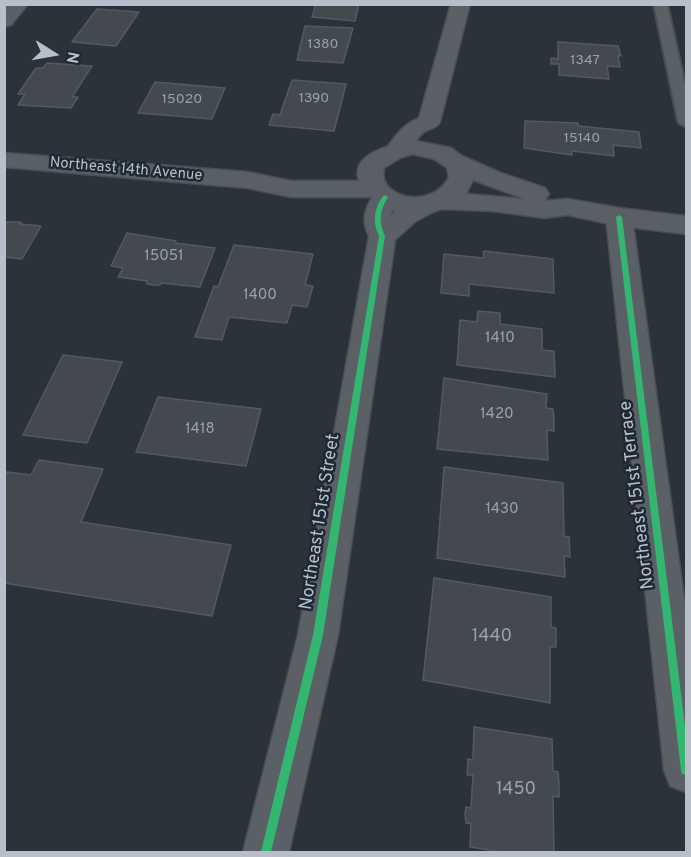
<!DOCTYPE html>
<html>
<head>
<meta charset="utf-8">
<style>
  body { margin:0 }
  #map { position:relative; width:691px; height:857px; overflow:hidden; background:#2b3239; font-family:Overpass,sans-serif }
  canvas { display:block }
  .frame { position:absolute; inset:0; border:6px solid #b6bfca; pointer-events:none }
  .north { position:absolute; left:24px; top:24px; width:60px; height:60px; -webkit-text-stroke:4px #1e2934; paint-order:stroke; rotate:101deg; font-size:16px; font-weight:700; line-height:24px; text-align:center; color:#b6bfca }
  .north::after { content:''; display:block; margin:auto; width:21px; height:27px; background:#b6bfca; clip-path:polygon(50% 0,100% 100%,50% 72%,0 100%) }
</style>
</head>
<body>
<div id="map">
<canvas width="691" height="857"></canvas>
<div class="frame"></div>
<div class="north">N</div>
</div>
<script>
const c = document.querySelector('canvas').getContext('2d');
c.lineJoin = 'round';
function fill(path, color) { c.fillStyle = color; c.fill(path, 'evenodd'); }
function trace(path, color, width, dash) { c.strokeStyle = color; c.lineWidth = width; c.lineCap = dash ? 'butt' : 'round'; c.setLineDash(dash || []); c.stroke(path); }
function write(font, color, halo, rows, align = 'center') {
  c.font = font + ' Overpass,sans-serif'; c.lineWidth = 5; c.setLineDash([]); c.textBaseline = 'middle'; c.strokeStyle = halo; c.fillStyle = color; for (const [text, x, y, turn = 0] of rows) {
    c.save(); c.translate(x, y); c.rotate((+turn || 0) * Math.PI / 180); c.textAlign = isNaN(turn) ? turn : align; if (halo) c.strokeText(text, 0, 0); c.fillText(text, 0, 0); c.restore();
  }
}
const building = new Path2D(`
  M316 4H359L355 21 312 17Z
  M97 9 139 12 116 46 72 42Z
  M305 26 353 28 343 63 297 60Z
  M558 42 618 46 621 56 618 55 620 67 607 66 609 79 559 75V64H551V58L558 59Z
  M47 63 92 66 72 97H78L71 108 18 105 25 94H18L36 68H43Z
  M292 80 346 84 334 131 269 125 273 114 280 115Z
  M155 82 225 88 212 119 138 113Z
  M525 121 578 123V126L639 132 641 148 613 145 614 156 572 151V155L524 148Z
  M4 222H21L20 224 41 226 22 259 4 257Z
  M127 233 176 241 175 243 215 248 200 287 161 283 160 285H154L147 284V281L118 277 123 268 111 266Z
  M234 245 313 254 305 285 313 286 307 307 292 305 287 323 229 317 222 340 195 337 214 286 218 287Z
  M484 251 553 259 554 293 469 284V296L441 293 444 254 483 258Z
  M478 311 500 313V324L542 329V350L554 351 555 377 457 365 460 320 477 322Z
  M63 355 122 362 87 443 23 435Z
  M444 378 547 394 546 408 553 409 554 420V431L547 430 548 460 437 449Z
  M158 397 261 409 246 466 136 452Z
  M39 460 103 469 81 522 231 545 212 616 4 583V477L7 472 31 475Z
  M444 467 563 483 564 536 569 537 570 557 564 556 565 577 437 558Z
  M434 578 551 597V627L556 628V647H550V703L423 680Z
  M474 727 552 739 553 771 558 772 559 784V797L553 796 554 852H502L470 847 471 824 466 823 465 814 466 807 471 808 473 775H467L468 759 473 760Z`);
fill(building, '#43494f');
trace(building, '#535a61', 1.5);
const lane = new Path2D(`
  M654 4H667L686 90V126L680 124 678 121Z`);
const street = new Path2D(`
  M8 4H28L11 25 4 27V9Z
  M451 4H470L440 122C436 129 430 128 424 132 410 143 413 160 390 154L386 149C395 136 404 124 419 118Z
  M385 189 394 191 398 197 390 216C402 205 420 193 437 198L441 204 437 210 416 221 395 240 338 635 289 852H243L298 635 369 236C360 219 366 206 376 191Z
  M619 208 628 211 632 217 686 613V792L670 786 664 770 606 217 610 211Z`);
const secondary = new Path2D(`
  M412 140 451 148 462 156 501 173 545 188 549 194 545 200 540 201 568 199 619 208 686 216V234L619 226 568 215 544 218 493 211 442 209 424 215 403 214 394 211 371 197H291L248 188 4 167V153L248 172 291 181H359C349 153 394 144 412 140ZM412 154 434 159 447 168 449 177C432 211 376 198 384 168L400 158ZM473 180 525 199 466 194Z`);
trace(lane, '#494e54', 4);
trace(street, '#494e54', 3);
trace(secondary, '#494e54', 3);
fill(lane, '#5b6067');
fill(street, '#5b6067');
fill(secondary, '#5a5f65');
fill(new Path2D(`
  M385 195 388 197C380 210 378 222 385 236L323 635 271 852H261L313 635 379 236C372 221 374 209 383 196Z
  M619 215 622 217 686 734V775L682 774 681 770 616 217Z`), '#33b770');
write('14px', '#99a2ab', null, [
  ["1380",323,45],
  ["1347",585,61],
  ["1390",314,99],
  ["15020",182,100],
  ["15140",582,139]
]);
write('15px', '#b6bfca', '#1e2934', [
  ["Northeast 14th Avenue",126,170,5]
]);
write('15px', '#99a2ab', null, [
  ["15051",164,257],
  ["1400",260,296],
  ["1410",500,339],
  ["1420",497,415],
  ["1418",200,430],
  ["1430",502,510]
]);
write('18px', '#b6bfca', '#1e2934', [
  ["Northeast 151st Terrace",638,495,-97],
  ["Northeast 151st Street",321,522,-81]
]);
write('18px', '#99a2ab', null, [
  ["1440",492,637],
  ["1450",516,790]
]);
</script>
</body>
</html>
